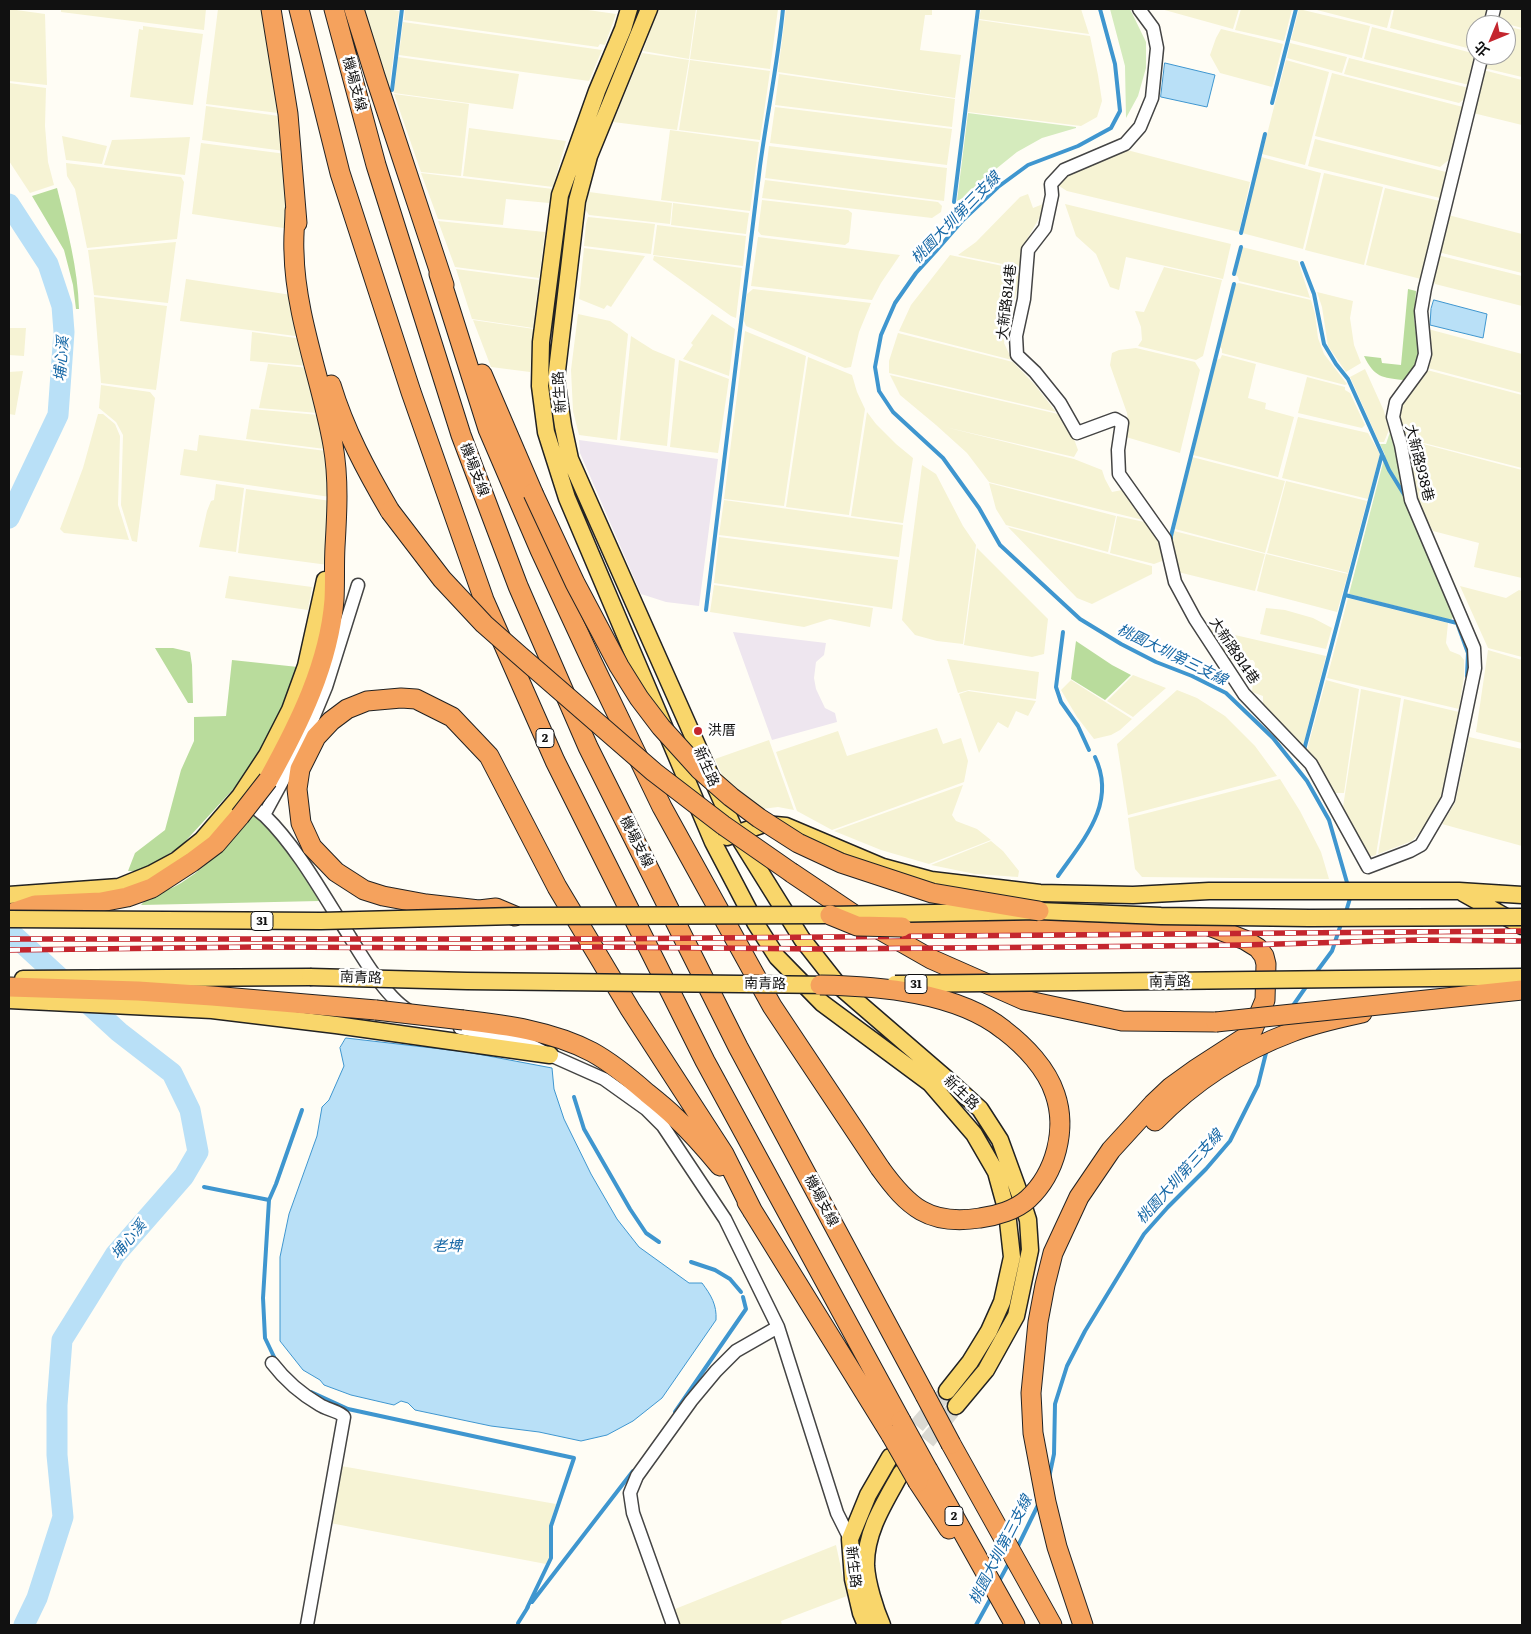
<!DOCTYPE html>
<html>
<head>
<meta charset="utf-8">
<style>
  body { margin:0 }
  #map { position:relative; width:1531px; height:1634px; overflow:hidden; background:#fffdf5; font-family:Literata,"Noto Sans TC",serif }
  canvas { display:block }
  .frame { position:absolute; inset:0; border:10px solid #111; pointer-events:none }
  .north { position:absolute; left:1466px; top:15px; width:50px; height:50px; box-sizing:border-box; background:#fff; border:1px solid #a0a0a0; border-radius:50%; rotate:225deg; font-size:14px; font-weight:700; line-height:20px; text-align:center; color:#111 }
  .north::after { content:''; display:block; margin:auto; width:18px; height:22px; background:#c4262e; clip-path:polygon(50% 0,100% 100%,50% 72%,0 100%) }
</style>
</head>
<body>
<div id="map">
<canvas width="1531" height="1634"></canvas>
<div class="frame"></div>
<div class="north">北</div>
</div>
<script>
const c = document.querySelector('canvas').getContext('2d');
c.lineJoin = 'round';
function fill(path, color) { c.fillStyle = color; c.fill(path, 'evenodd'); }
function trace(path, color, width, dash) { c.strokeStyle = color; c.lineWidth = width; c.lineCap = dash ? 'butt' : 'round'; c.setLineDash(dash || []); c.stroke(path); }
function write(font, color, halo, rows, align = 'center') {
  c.font = font + ' Literata,"Noto Sans TC",serif'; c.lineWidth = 5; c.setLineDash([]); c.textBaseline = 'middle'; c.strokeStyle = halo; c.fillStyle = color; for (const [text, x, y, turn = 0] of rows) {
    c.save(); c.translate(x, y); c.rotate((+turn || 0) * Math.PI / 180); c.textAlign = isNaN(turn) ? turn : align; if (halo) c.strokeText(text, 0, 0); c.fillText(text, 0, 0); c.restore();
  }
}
fill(new Path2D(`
  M579 440 718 459 699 606 666 602 641 594 580 453Z
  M733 632 826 643 824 655 816 662 814 678 816 689 825 708 835 713 837 722 772 740Z`), '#eee6ef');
fill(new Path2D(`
  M9 9 45 14 47 85 9 81Z
  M61 9H206L204 30 61 12Z
  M218 9H262L278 113 206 104Z
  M363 9H386L399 11 389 90Z
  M405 9H581L616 14 605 45 600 44 598 47 404 20Z
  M658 9H696L689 59 643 51Z
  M697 9H778L770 69 690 59Z
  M786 9H932V15H925L920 50 961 55 955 98 778 72Z
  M981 9H1081L1089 34 979 19Z
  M1161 9H1239L1233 29Z
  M1241 9H1292L1284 41 1235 30Z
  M1299 9 1370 26 1362 58 1291 40Z
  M1313 9H1392L1387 28Z
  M1394 9H1487L1483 25H1476V46L1471 49 1390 28Z
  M1499 9H1522V28L1496 21Z
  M979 20 1090 36 1098 75 1102 101 1097 117 1081 126 968 112Z
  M403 22 602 50 589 81 399 55Z
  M143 26 203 34 193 105 130 97 139 29 143 30Z
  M1506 26 1522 30V77L1484 68 1487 55H1506Z
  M1372 27 1476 54 1469 85 1364 59Z
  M1221 29 1283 44 1272 87 1220 73 1210 55 1216 38Z
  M1290 43 1347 57 1342 73 1287 58Z
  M642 53 689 60 677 130 613 122Z
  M398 57 519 74 513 109 394 93Z
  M1349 58 1469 88 1466 98 1459 103 1344 74Z
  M690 60 770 71 760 140 679 130Z
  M1286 60 1329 72 1305 165 1262 154Z
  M1483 70 1522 80V125L1473 113Z
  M1332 73 1463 107 1450 159 1440 167 1315 136Z
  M779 74 955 99 952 127 775 105Z
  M9 83 46 88 45 126 48 162 54 185 30 193 9 161Z
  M394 94 469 104 461 176 421 172Z
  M206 106 279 116 284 151 202 140Z
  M775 107 952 129 947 165 770 143Z
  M469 128 566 141 553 187 463 176Z
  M670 130 759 142 750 211 661 200Z
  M62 136 107 146 102 164 66 160Z
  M190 137 185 175 104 165 112 140Z
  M1315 139 1446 172 1440 198 1308 166Z
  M201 143 286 154 290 229 192 214Z
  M769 146 947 168 944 201 765 178Z
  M1127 150 1250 182 1239 232 1067 191 1059 186 1061 179Z
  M1261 157 1321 173 1303 249 1242 233Z
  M66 163 181 177 184 182 177 239 87 248 75 189 67 176Z
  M421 173 553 189 549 203 506 199 503 225 438 219Z
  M1324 173 1383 187 1364 265 1305 250Z
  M765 180 938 202 942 206 941 212 932 218 762 198Z
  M1385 188 1440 201 1421 279 1366 265Z
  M589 192 672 203 670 224 589 215 585 209Z
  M1028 194 1033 208 1043 204 1041 215 1022 248V268L958 255 976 242 1020 197Z
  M762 200 848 210 852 213 849 242 845 245 761 235 758 231Z
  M673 203 749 213 746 234 671 225Z
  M1065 204 1231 244 1223 279 1126 257 1119 290 1110 287 1096 254 1076 236Z
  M1448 215 1522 234V273L1438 252Z
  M588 217 655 224 651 254 584 246 586 224Z
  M438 221 545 232 539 278 455 267Z
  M657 225 746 236 743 266 653 255Z
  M758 237 900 255 881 283 872 300 751 286Z
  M176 242 168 303 94 295 88 250Z
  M1242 247 1298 261 1310 298 1239 281 1238 277 1235 274Z
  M584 248 645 256 611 307 607 305 604 309 579 299Z
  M950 255 1022 270 1004 343 1012 360 899 331 911 305Z
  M1437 255 1522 276V306L1435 284 1431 278Z
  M654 256 742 268 736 318 731 316 653 260Z
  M1164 267 1222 280 1203 356 1196 360 1138 346 1142 340 1141 327 1135 311 1144 312Z
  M456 269 539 280 533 328 472 319Z
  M186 279 298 296 303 337 180 321Z
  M1239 283 1311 300 1315 314 1318 338 1324 354 1347 384 1345 385 1222 353V349L1219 346 1235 284Z
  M753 289 871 303 859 332 851 367 845 368 746 326 744 321 747 294Z
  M1317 292 1353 301 1350 318 1354 345 1361 363 1346 372 1328 346 1322 307Z
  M94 297 167 306 156 390 101 383Z
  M578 314 610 321 628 334 617 440 579 435 573 411 571 370Z
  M712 314 735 329 729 376 683 359 693 345 691 343Z
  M473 320 534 329 530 372 491 367Z
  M9 328H26L24 356 9 355Z
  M1428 329 1522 354V393L1428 368 1430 363Z
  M745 331 806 356 784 506 724 499Z
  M252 332 303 339 309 366 250 361Z
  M898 333 1013 362 1035 385 1056 412 889 373V361Z
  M631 336 653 350 675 359 667 446 620 440Z
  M1136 348 1195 362 1200 370 1180 453 1126 437 1129 426 1127 413 1110 365 1112 353 1119 350Z
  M1222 355 1256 364 1248 398 1266 403 1265 409 1294 417 1278 477 1193 455 1216 360 1220 359Z
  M808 357 852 375 857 392 865 409 849 515 786 507Z
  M679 360 729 379 718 453 670 447Z
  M268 364 309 368 318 413 259 408Z
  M1365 369 1384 411 1389 430 1384 442H1379L1350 377Z
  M1427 370 1522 395V468L1412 440 1403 435 1399 420 1404 399Z
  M23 371 15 415 9 414V372Z
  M890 375 1058 414 1073 436 1078 450 1074 457 945 427 1074 459 1102 470 1105 479 1112 492 1122 490 1147 521 989 482 967 453 936 425 900 395Z
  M1307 377 1345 387V390L1350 393 1365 425 1362 428 1298 413Z
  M101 385 150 392 155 398 137 542 132 541 121 505 123 435 116 422 99 408Z
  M251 409 319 415 325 449 246 439Z
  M867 412 876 424 896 444 913 458 903 523 851 516Z
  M98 414H103L115 424 120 436 118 505 129 540 64 533 60 529 83 468Z
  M1298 417 1368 433 1380 454 1368 499 1282 478Z
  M199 435 326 451 330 497 180 475 184 449 197 451Z
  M1412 441 1522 470V578L1474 567 1479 543 1433 531 1415 498 1406 443Z
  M1192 457 1285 481 1265 553 1175 529Z
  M922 465 936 474 963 526 976 545 963 644 937 641 915 635 902 620Z
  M1286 481 1367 501 1348 573 1267 553Z
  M989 483 1116 516 1108 552 1006 525 996 509Z
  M216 484 244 488 236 552 199 547 207 511 211 501 214 500Z
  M246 489 331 501 328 565 238 553Z
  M724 500 903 525 899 557 719 535Z
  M1117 516 1149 523 1161 541 1164 556 1162 561 1154 564 1110 553Z
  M1008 527 1152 566V574L1092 604 1077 598Z
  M1174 531 1265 554 1255 591 1178 572 1172 539Z
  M719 537 898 560 892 609 714 583Z
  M977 548 1048 619 1044 654 1032 657 964 645Z
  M1266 554 1348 574 1337 612 1257 591Z
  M229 576 312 587 308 610 225 598Z
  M714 585 873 608 870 627 830 619 804 627 710 612Z
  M1460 586 1506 598 1519 590 1522 591V657L1488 648Z
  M1348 598 1448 623 1446 643 1450 651 1460 655 1464 660V676L1459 709 1327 678Z
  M1266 608 1285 610 1313 618 1332 628 1326 649 1260 634Z
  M1209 629 1326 656 1303 746 1263 705V696L1252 692 1255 663 1253 660H1230Z
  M1488 650 1522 660V743L1476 732Z
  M947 659 1039 672 1036 699 969 690 958 693Z
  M1133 675 1166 688 1133 717 1107 701Z
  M1071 680 1132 719 1120 730 1111 735 1094 739 1077 717 1061 690Z
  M1326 680 1359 689 1344 793H1335L1322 770 1307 750Z
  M1361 689 1401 698 1376 855 1368 857 1343 807Z
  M1177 690 1197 698 1225 716 1255 746 1277 776 1128 815 1117 744Z
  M968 691 1036 701 1028 716 1016 711 1008 728 998 722 979 753 959 694Z
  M1404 699 1459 712 1441 797 1423 829 1412 841 1378 854Z
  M937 728 943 744 961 738 968 761 964 782 832 830 797 811 776 752 838 731 847 756Z
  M1469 737 1522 749V846L1442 824 1455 803Z
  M769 740 794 810 778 807 762 809 723 777 715 759Z
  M1280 779 1300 811 1321 852 1329 879 1142 877 1135 869 1128 818Z
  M963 785 952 815 956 821 977 829 991 840 929 864 881 850 834 831Z
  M991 841 1003 851 1019 871 1018 877 975 874 931 865Z
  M341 1466 556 1504 549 1526V1558L546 1564 330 1523Z
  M836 1545 847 1596 781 1621 782 1625H680L675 1609Z`), '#f6f3d4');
fill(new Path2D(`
  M1110 9H1130L1146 42V68L1138 96 1126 118 1125 66Z
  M968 113 1076 127V128L1042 138 1017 152 986 177 972 194 957 201Z
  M1390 432C1396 452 1404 474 1402 494L1453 617 1451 620 1349 594 1385 455 1380 444H1386Z`), '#d5ebbd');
fill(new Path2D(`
  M57 188C67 228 78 268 79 309H76L73 285 64 250 32 196Z
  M1408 289 1416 291 1414 318 1418 348V363L1404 380C1382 378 1374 377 1364 356L1381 358 1382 363 1401 365Z
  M1076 641 1112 665 1131 675 1105 700 1071 679Z
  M155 648H173L190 652 192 665 193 703H188Z
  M232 660 298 667 282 712 261 751 236 786 181 846 142 871H128L135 853 165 830 181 770 194 741V717L226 716Z
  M254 815 272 830 293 855 319 901 141 905C152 892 171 891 184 881 212 863 232 839 254 815Z`), '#b9dc9c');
const water = new Path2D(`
  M1165 63 1215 75 1207 107 1161 97Z
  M1434 300 1487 314 1483 338 1430 325 1431 309Z
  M346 1038 467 1052 552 1068 554 1089 564 1119 591 1174 617 1219 639 1247 689 1283H702C711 1295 717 1305 716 1320L662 1398 633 1421 607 1435 581 1441 539 1432 491 1426 415 1410 408 1403 401 1401 394 1405 351 1395 324 1385 320 1380 303 1370 280 1341V1257L289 1214 317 1136 322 1107 329 1100 344 1066 340 1048Z`);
fill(water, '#b9e0f7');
trace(water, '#3f96cf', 1);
trace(new Path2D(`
  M1100 9 1115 64 1120 111 1111 128 1078 146 1028 165 998 187 963 220 936 251 916 273 895 303 881 335 875 367 879 391 893 412 943 458 979 508 1000 545 1080 619 1121 644 1156 662 1192 676 1226 693 1273 738 1307 781 1329 820 1348 886
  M392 90 402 9
  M1272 103 1296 9
  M954 202 978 9
  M1241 233 1265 134
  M1302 263 1314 294 1324 344 1336 364 1348 379 1382 454 1304 750
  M1234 274 1241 247
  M1382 454 1389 470 1405 496
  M1171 541V536L1234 284
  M1345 595 1457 623
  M706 610C723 462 741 314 760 166 767 114 778 62 783 9
  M1456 620 1468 653 1467 676
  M1063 632 1056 687 1061 702 1078 726 1089 750
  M1058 876C1084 839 1117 803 1095 757
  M1345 915 1351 895
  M1315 974 1332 951 1342 921
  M1292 1007 1308 984
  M574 1097 584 1129 630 1209 646 1233 659 1242
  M204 1187 269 1200 263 1298 265 1338 276 1361
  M269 1200 276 1184 302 1110
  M691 1262 715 1270 730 1279 741 1292
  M311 1392 348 1409 574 1458 551 1526V1558L527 1608
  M675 1412 746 1309 743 1297
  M1049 1478 1054 1454 1055 1404 1067 1366 1085 1331 1144 1234 1168 1207 1206 1169 1230 1141 1258 1085 1267 1049
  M1017 1548 1039 1503
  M998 1583 1010 1561
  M532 1602 633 1471
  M518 1623 528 1607
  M976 1625 992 1596`), '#3f96cf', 4);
trace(new Path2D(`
  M9 204 48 264 62 306 64 332 58 415 9 518
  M9 931 119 1032 172 1073 190 1110 198 1152 184 1176 115 1255 62 1340 57 1405V1455L63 1517 37 1598 24 1625`), '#b9e0f7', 21);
trace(new Path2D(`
  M901 1444 947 1391
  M912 1460 956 1406`), '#dbdad3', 16, [16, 8]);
const minor = new Path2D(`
  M1139 9 1153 28 1157 48 1152 98 1140 127 1125 144 1064 170 1051 184 1052 195 1045 228 1028 250 1024 299 1016 336 1017 355 1035 372 1060 403 1077 433 1115 419 1122 423 1118 450 1119 474 1165 539 1175 582 1195 619 1244 694 1311 764 1368 867 1410 851 1421 845 1448 799 1475 668 1474 648 1411 500 1401 445 1393 417 1396 402 1421 368 1425 354 1421 311 1425 288 1482 55
  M1490 25 1494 9
  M244 799C251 805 258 810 265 816 298 848 325 898 350 937 364 960 389 1002 413 1013
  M264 815 302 745 326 687 358 585
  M460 1028 524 1042 550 1055 604 1079 646 1109 663 1126 725 1219 778 1327 837 1513 852 1543
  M272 1363C285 1380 301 1394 320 1405 326 1409 341 1412 344 1417L307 1625
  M673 1625 633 1513 630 1493 637 1476 691 1401 716 1371 736 1351 778 1327`);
const major = new Path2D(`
  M629 9 623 29 597 91 560 195 541 342 540 386 546 432 567 498 713 842 756 924 777 957 822 1003 930 1083 974 1134 996 1172 1007 1212 1012 1257 1002 1302 989 1331 970 1362 947 1391
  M649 9 589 156 577 201 556 379 563 426 570 459 736 833 802 939 839 986 948 1080 980 1109 1000 1140 1020 1195 1028 1220 1030 1250 1016 1316 986 1370 956 1406
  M727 837 764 824 786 826 883 867 931 880 1040 893 1133 895 1209 891H1459L1522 895
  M1463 893 1522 926
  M9 895 119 887 151 874 177 860 202 840 240 796 267 755 290 710 306 666 325 580
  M23 979 310 977
  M9 1000 212 1010 336 1025 550 1055
  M866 1625 861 1613 853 1579 850 1539 868 1495 890 1457
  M882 1625C875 1609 867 1583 866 1566 865 1532 885 1502 901 1473`);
const highway = new Path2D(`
  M271 9 288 114 297 223
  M299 9 340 173 411 392 484 600 555 761 705 1061 901 1421
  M334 9 376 165 461 435 518 586 588 747 738 1047 925 1395
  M354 9 375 76 444 285
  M439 274 488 429 540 550 592 662 662 807 772 1006 880 1168
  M482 374 533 493
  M331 385C345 431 366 470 390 511
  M268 780C299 724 329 664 334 600 335 582 334 564 335 547 337 513 339 479 333 445 322 382 295 315 294 252 293 238 295 224 295 210
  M792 873 859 918 931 959 1024 1000 1122 1021 1216 1022
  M9 914 35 905 101 902 127 897 152 888 192 862 216 844 240 816
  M515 916 496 908 479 910 426 904 383 896 364 890 336 872 312 847 301 823 297 789 300 769 316 737 331 721 347 709 367 701 401 698 416 699 452 717 489 756 557 887 630 1009 724 1154 753 1212
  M902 927 1204 924 1245 940 1258 948 1264 956 1266 964 1265 1000 1253 1029 1247 1036 1196 1069 1171 1087 1153 1104 1111 1150 1079 1197 1053 1253 1045 1285 1038 1322 1031 1393 1033 1433 1046 1502 1057 1547 1083 1625
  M9 987 138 991 212 996 376 1010
  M463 1020C506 1025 552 1031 592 1052 612 1063 630 1078 647 1093 657 1101 667 1109 676 1118 692 1133 706 1149 720 1166
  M1155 1121C1193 1082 1241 1051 1292 1032 1315 1023 1339 1018 1362 1013
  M747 1202 891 1435
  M951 1444 1052 1625
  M928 1470 1015 1625
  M918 1482 949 1529`);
trace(minor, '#444', 15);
trace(major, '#222', 19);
trace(highway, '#222', 21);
trace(minor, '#fff', 12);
trace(major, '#f9d66b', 16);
trace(highway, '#f5a25d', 19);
const rail = new Path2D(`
  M9 939H596L1522 931
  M9 950 256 947 468 948 596 947 823 949 1068 947 1243 945 1418 940 1522 941`);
trace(rail, '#c4262e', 5.5);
trace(rail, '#fff', 4, [11]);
const majorBridge = new Path2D(`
  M9 919 321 921 515 916 830 915 1039 911 1161 916 1309 918 1522 917
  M310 977 467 981 833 985
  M895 984 1522 977`);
const highwayBridge = new Path2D(`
  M533 493 575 583 619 666 639 698 661 727 699 769 731 797 759 818 798 843 841 863 932 893 1039 911
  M390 511 442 579 484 624 518 654 654 772 723 825 792 873
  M240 816 268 780
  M830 915 857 926 902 927
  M820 985C878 986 957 992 1004 1030 1025 1046 1047 1069 1055 1094 1067 1129 1056 1173 1028 1199 1016 1210 996 1216 980 1218 929 1226 908 1207 880 1168
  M376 1010 463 1020
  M1216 1022 1522 990
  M925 1395 951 1444
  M901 1421 928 1470
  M891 1435 918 1482`);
trace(majorBridge, '#222', 19, []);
trace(highwayBridge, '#222', 21, []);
trace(majorBridge, '#f9d66b', 16);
trace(highwayBridge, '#f5a25d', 19);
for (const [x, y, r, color] of [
  [698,731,5,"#c4262e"]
]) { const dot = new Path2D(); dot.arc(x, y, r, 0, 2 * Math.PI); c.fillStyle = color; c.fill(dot); trace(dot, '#fff', 2); }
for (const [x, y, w] of [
  [545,738,18],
  [262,921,22],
  [916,984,22],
  [954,1516,18]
]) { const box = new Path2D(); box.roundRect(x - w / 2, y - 9.5, w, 19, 4); c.fillStyle = '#fff'; c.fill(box); trace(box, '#111', 1); }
write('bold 12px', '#111', null, [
  ["2",545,738],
  ["31",262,921],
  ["31",916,984],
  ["2",954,1516]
]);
write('14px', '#111', '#fff', [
  ["機場支線",354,84,75],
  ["大新路814巷",1007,302,-83],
  ["新生路",560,392,-94],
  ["大新路938巷",1419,463,76],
  ["機場支線",474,470,69],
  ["大新路814巷",1234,651,56],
  ["新生路",706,767,66],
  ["機場支線",636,842,63],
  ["南青路",361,978,2],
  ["南青路",1170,982,-1],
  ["南青路",765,984,1],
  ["新生路",961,1093,44],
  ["機場支線",821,1201,62],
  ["新生路",853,1567,83]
]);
write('14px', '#111', '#fff', [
  ["洪厝",708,731]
], 'left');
write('italic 15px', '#1768a6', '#fff', [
  ["桃園大圳第三支線",956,218,-46],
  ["埔心溪",62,359,-86],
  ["桃園大圳第三支線",1172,655,26],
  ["桃園大圳第三支線",1180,1177,-48],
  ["埔心溪",129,1240,-50],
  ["老埤",447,1247],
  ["桃園大圳第三支線",1001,1550,-63]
]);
</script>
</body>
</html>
